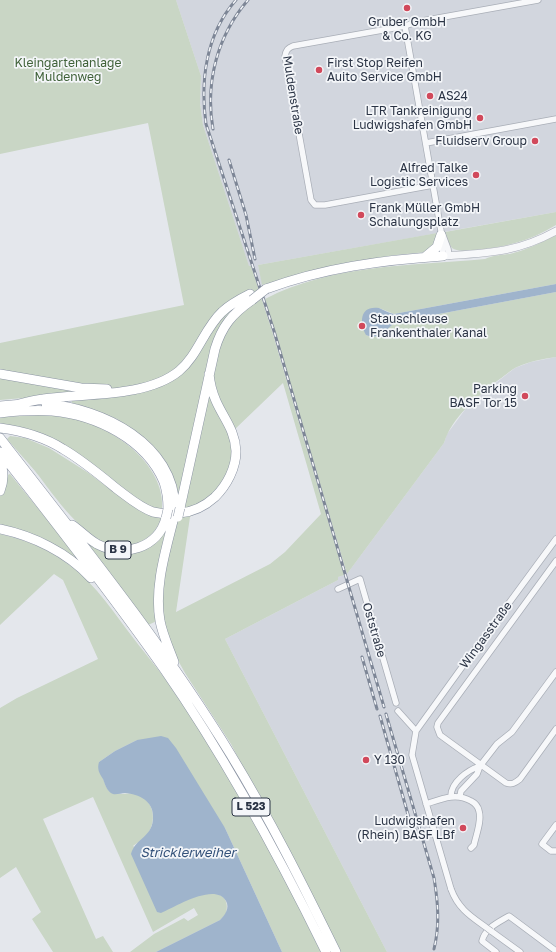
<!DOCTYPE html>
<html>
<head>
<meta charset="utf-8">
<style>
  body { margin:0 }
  canvas { display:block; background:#e4e7ec }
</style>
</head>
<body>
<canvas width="556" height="952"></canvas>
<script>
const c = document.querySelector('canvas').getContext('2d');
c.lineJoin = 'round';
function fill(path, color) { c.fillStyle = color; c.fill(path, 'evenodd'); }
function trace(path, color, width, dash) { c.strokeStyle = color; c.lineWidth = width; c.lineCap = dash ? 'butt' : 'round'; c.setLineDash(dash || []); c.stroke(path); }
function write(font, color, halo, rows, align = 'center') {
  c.font = font + ' "Golos Text",sans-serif'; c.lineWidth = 3.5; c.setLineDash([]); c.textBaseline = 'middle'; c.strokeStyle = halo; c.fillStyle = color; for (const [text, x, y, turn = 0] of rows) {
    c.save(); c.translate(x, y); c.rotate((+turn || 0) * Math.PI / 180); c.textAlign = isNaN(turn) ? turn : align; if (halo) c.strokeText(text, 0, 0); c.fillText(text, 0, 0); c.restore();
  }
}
fill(new Path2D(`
  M176 0H556V212L258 265 268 309 347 574 444 443 447 434 467 407 475 399 515 368 531 362 556 357V952H387L225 639 338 580V577L344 575 272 331 251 267H249L203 125 200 103 201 76Z`), '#d2d6de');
fill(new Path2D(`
  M0 0H176L201 76 200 103 203 125 249 266H251L272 331 344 575 338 577V580L225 639 387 952H339L231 744 185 673 175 655 163 619 162 588 176 523 178 499 175 483 164 459 143 438 117 419 94 410 72 403 71 394 0 400V343L184 305 148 123 0 154ZM283 383 321 514 285 552 270 564 176 612 190 517 212 500 235 461 233 431Z
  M556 212V225C530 241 503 248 473 250 466 250 458 252 452 248L446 239 445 232Z
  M437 233 438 240 427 252 396 255 350 262 262 285 258 265Z
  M556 235V284L394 314 379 308 366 335C381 341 384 329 396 322L556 292V357C543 359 530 361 517 367 510 370 504 377 497 381 476 398 452 417 444 443L347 574 265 299C332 264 412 266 485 259 493 255 501 255 510 254 526 250 541 243 556 235Z
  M45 415C56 416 67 417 78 420 117 430 166 466 162 510L141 503 73 450 52 438 0 425V417Z
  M10 436 25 438 49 448 87 472 133 506 162 517C156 531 152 536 138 543 97 563 56 497 35 471 26 460 16 450 7 439Z
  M10 474 79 559 77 561 0 525V475L1 478Z
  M167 526 157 621 148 625 88 545 90 543C122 551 148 565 167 526Z
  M0 534C27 540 49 549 71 566 97 586 114 613 134 639 147 656 162 673 174 692 196 723 217 756 237 788 268 841 294 897 321 952H282L225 828 137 740 115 751 99 762C101 769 104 786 109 791 115 797 128 792 136 794 153 799 157 818 149 832 146 838 138 842 133 846L205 894C220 892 230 897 226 914L220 920 156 952H130L154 934 184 918 188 921 198 915 194 908 153 932 93 797 43 819 96 939 103 936 113 952H53L32 919 41 912 16 867 0 878V708L17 698 98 659 63 580 54 574 0 625Z`), '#c9d6c5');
fill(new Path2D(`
  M556 284V292L396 322C385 329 381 341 366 335 359 322 360 305 379 308 384 310 389 313 394 314Z
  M161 736 168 738 176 748 225 828 282 952H156L220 920C225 915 230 908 226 901 215 882 175 907 161 913L157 912 131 854C135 838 154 837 153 816 153 801 139 794 125 793 122 793 116 795 113 794 107 792 105 784 103 779 99 773 97 769 99 762L115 751 137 740Z`), '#9fb4cc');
const minor = new Path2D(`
  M405 26 441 231 443 256
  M426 143 556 119
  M433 185 325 205H315L311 200 285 56C286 50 288 48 293 46L405 26 416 22 538 0
  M442 233 448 249 449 256
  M556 561 438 723 437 727 440 735 506 783C512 785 515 783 520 779L556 729
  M338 589 360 579 396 703
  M398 711 416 731
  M451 796C451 782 468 770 480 766
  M460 796 461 791 477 774 480 766 497 744 512 732 556 672
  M426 804C441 799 456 792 471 801 475 803 478 806 479 811 482 821 476 835 474 845L471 848
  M556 825 542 844 551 851H556
  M451 889 412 755 416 731 470 656 556 539
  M491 931 520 952
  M496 952 482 941C485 928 499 922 509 916L556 951`);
const tertiary = new Path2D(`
  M443 256C487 253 516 253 556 231`);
const trunk = new Path2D(`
  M425 257 437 247 441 235
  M266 289C323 268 382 260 443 256
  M0 374 81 388 107 389
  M19 404C27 402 35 400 43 399 83 393 146 398 179 371 198 355 204 329 222 312 230 304 240 299 250 294
  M46 404C102 408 175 444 175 509
  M0 406 23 404
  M0 413C17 411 35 410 52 411 96 415 146 439 164 482 167 491 168 500 168 509
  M0 428C23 431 44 437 63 449 82 460 100 475 117 489 128 497 139 507 153 512 162 514 171 514 180 513 193 512 205 506 215 497 227 485 236 468 236 451 235 430 224 419 216 401 212 392 210 384 209 374
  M0 438C80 541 163 644 231 755 270 819 303 885 336 952
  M0 452C56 523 112 595 164 669 226 758 278 854 326 952
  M0 461C4 471 4 481 0 491
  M180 508 215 349C222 326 232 314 252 300
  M174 517C166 550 154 586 160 621 163 636 169 648 174 662
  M72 525C81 531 88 539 97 544 124 558 158 548 166 518
  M0 529C33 536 67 552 91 578`);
trace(minor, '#a9aeb7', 7);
trace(tertiary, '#a9aeb7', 8);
trace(trunk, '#8b94a3', 10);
trace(minor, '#f7f8fa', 5.5);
trace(tertiary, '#f7f8fa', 7);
trace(trunk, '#fff', 9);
const rail = new Path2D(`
  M236 0C206 34 200 80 206 124L274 331 384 707
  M213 129C205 83 217 36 248 0
  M229 160 246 215 255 259
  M362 657 377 709
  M386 714 434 878C438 902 440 925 434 949
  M380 716 409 818 417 834`);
trace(rail, '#7d8696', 3);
trace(rail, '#f4f6f9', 1.5, [4.5]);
const minorBridge = new Path2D(`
  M451 889C459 911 474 918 491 931`);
const trunkBridge = new Path2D(`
  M252 300 266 289
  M178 517 180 508
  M166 518 168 509`);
trace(minorBridge, '#a9aeb7', 7, []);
trace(trunkBridge, '#8b94a3', 10, []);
trace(minorBridge, '#f7f8fa', 5.5);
trace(trunkBridge, '#fff', 9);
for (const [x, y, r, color] of [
  [407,8,4,"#d1495b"],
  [319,70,4,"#d1495b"],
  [430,96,4,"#d1495b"],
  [480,118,4,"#d1495b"],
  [535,141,4,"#d1495b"],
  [476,175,4,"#d1495b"],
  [361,215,4,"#d1495b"],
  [362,326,4,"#d1495b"],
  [525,396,4,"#d1495b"],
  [366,760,4,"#d1495b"],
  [463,828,4,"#d1495b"]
]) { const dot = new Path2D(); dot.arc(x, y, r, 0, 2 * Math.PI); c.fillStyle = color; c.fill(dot); trace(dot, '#f4f6f9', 1.5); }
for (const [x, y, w] of [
  [118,550,26],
  [251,807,38]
]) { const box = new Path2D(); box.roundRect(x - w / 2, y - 9, w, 18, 3); c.fillStyle = '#f4f6f9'; c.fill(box); trace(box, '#2b3445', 1); }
write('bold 11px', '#2b3445', null, [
  ["B 9",118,550],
  ["L 523",251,807]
]);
write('12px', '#2b3445', '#f4f6f9', [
  ["Gruber GmbH",407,22,"center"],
  ["& Co. KG",407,36,"center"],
  ["First Stop Reifen",327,63],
  ["Auito Service GmbH",327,77],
  ["AS24",438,96],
  ["LTR Tankreinigung",472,111,"right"],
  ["Ludwigshafen GmbH",472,125,"right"],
  ["Fluidserv Group",527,141,"right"],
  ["Alfred Talke",468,168,"right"],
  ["Logistic Services",468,182,"right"],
  ["Frank Müller GmbH",369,208],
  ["Schalungsplatz",369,222],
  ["Stauschleuse",370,319],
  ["Frankenthaler Kanal",370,333],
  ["Parking",517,389,"right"],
  ["BASF Tor 15",517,403,"right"],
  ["Y 130",374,760],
  ["Ludwigshafen",455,821,"right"],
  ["(Rhein) BASF LBf",455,835,"right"]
], 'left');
write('12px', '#3f6138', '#f4f6f9', [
  ["Kleingartenanlage",68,63],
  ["Muldenweg",68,77]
]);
write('12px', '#2b3445', '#f4f6f9', [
  ["Muldenstraße",293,95,81],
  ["Oststraße",374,630,74],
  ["Wingasstraße",486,635,-54]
]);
write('italic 13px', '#34527a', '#f4f6f9', [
  ["Stricklerweiher",188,853]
]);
</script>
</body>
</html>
